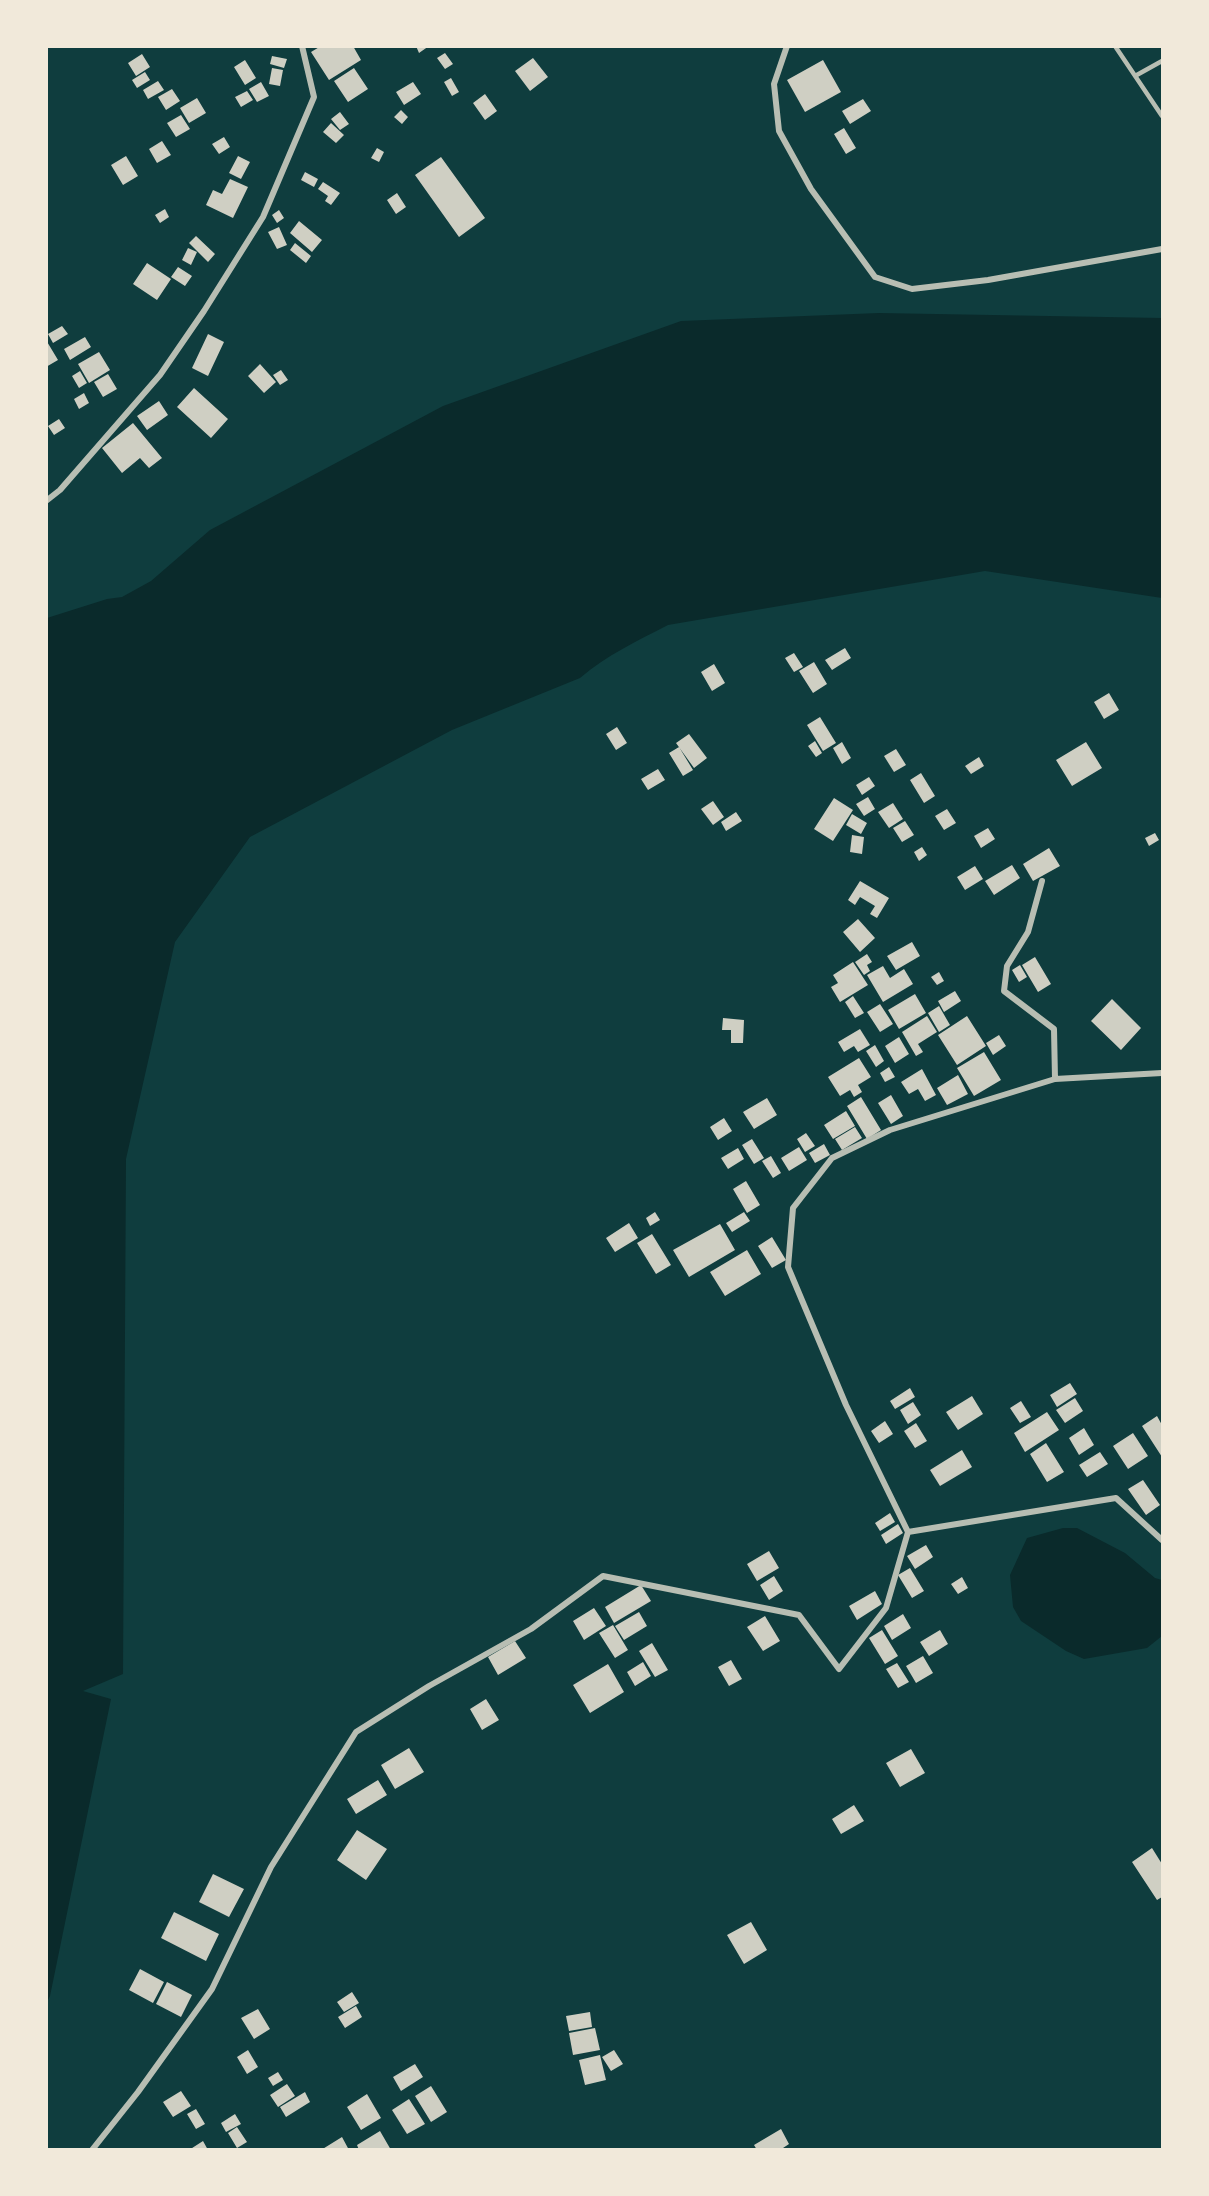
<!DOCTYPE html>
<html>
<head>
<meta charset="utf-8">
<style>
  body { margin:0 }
  #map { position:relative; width:1209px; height:2196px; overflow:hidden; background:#0f3d3e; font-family:"Exo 2",sans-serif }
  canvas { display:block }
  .frame { position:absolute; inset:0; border:48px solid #f1e9da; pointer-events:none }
</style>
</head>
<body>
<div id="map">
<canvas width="1209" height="2196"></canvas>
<div class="frame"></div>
</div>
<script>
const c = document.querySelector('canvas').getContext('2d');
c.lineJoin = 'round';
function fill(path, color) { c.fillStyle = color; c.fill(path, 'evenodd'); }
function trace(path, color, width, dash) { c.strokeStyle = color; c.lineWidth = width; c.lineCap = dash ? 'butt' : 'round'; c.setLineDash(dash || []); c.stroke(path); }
fill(new Path2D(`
  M879 313 1162 318V598L985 571 668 625C637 641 607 655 580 678L452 730 250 837 175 942 126 1159 123 1674 83 1691 111 1699 50 1996 47 2002V618L107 599 122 597 151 581 210 530 443 406 681 321Z
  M1063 1528H1077L1125 1553 1155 1578 1162 1580V1636L1147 1648 1084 1659 1066 1651 1021 1621 1013 1607 1010 1575 1027 1538Z`), '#0a2a2b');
fill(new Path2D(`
  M321 46H353L361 60 329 80 311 52Z
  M416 46H429L419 53Z
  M445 53 453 64 445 69 437 58Z
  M142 54 150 67 136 76 128 63Z
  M272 56 287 59 284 68 270 64Z
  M533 58 548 77 530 91 515 71Z
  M245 60 256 78 245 85 234 67Z
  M823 60 841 92 805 112 787 80Z
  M272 68 283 70 280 86 269 84Z
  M354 68 368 89 348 102 334 81Z
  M145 72 150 80 137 88 132 80Z
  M451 78 459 92 452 96 444 82Z
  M158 81 164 90 148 99 143 90Z
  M261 82 269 96 257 102 249 89Z
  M413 82 421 94 404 105 396 92Z
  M172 89 180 101 166 110 158 97Z
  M247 91 253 100 241 107 235 97Z
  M485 94 497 111 485 120 473 103Z
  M197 98 206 113 189 123 180 108Z
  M863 99 871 111 850 124 842 111Z
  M401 110 408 117 402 124 394 117Z
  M340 112 349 124 340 130 331 119Z
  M181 115 190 129 176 137 167 123Z
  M331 123 344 135 336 143 323 132Z
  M844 128 856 148 846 154 834 134Z
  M224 137 230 147 219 154 212 144Z
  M162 141 171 155 157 163 149 149Z
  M377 148 384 152 379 162 371 158Z
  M126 156 138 176 123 185 111 165Z
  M238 156 250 162 241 179 229 173Z
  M441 157 485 218 459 237 415 175Z
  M305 172 318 179 314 187 301 180Z
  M230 179 248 187 233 218 206 205 213 190 222 194Z
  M323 182 340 193 331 205 325 201 328 196 318 189Z
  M397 193 406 207 396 214 387 200Z
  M165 209 169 217 160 223 155 215Z
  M279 210 284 218 277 223 272 215Z
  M299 221 322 240 312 252 290 233Z
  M279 227 287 245 277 249 268 232Z
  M196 236 215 254 208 262 189 243Z
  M295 243 311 256 306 263 290 250Z
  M188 248 197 252 191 265 182 260Z
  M147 263 171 279 157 300 133 284Z
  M178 267 192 276 185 286 171 277Z
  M62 326 68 334 53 343 48 334Z
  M208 334 224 342 208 376 192 368Z
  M85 337 91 347 70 360 64 349Z
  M46 340 58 360 46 367Z
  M99 352 110 370 89 383 78 364Z
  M260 364 276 382 264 393 248 376Z
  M281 370 288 380 280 385 273 375Z
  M80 371 87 383 79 388 72 376Z
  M108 374 117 389 103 397 94 382Z
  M194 388 228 419 211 438 177 407Z
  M84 393 89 403 79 409 74 399Z
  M159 401 168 415 147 430 137 416Z
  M59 419 65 428 54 435 48 426Z
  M133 423 162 458 149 468 140 458 122 473 102 448Z
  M845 648 851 658 832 670 825 660Z
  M794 653 803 667 794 672 785 658Z
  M814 662 827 684 813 693 799 671Z
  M714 664 725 683 712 691 701 672Z
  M1109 693 1119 710 1104 719 1094 702Z
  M820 717 836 743 823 751 807 725Z
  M617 727 627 743 616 750 606 734Z
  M689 734 707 758 694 768 676 743Z
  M815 741 822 753 816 757 808 746Z
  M842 742 851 758 842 764 833 748Z
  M1086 742 1102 768 1072 786 1056 760Z
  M679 747 693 770 683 776 669 753Z
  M896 749 906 765 894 772 884 756Z
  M979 757 984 766 971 774 965 766Z
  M658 769 665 780 648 790 641 779Z
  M921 773 935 796 924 803 910 780Z
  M869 777 875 786 862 795 856 785Z
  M868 797 875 809 864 816 856 804Z
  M834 798 853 810 833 841 814 829Z
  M713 801 724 817 713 825 701 809Z
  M893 803 903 819 889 828 878 812Z
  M947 809 956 823 944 830 935 816Z
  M736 812 742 821 726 831 721 822Z
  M852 814 867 823 861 834 846 825Z
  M905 821 914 835 902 842 893 828Z
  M988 828 995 839 981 848 974 836Z
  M1155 833 1159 840 1149 846 1145 838Z
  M852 835 864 837 862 854 850 852Z
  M922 847 927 855 919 861 914 852Z
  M1049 848 1060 866 1033 881 1023 864Z
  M1012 865 1020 878 994 895 985 881Z
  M975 866 983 879 965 890 957 877Z
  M860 881 889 898 877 918 870 914 875 906 860 897 855 905 848 900Z
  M858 919 875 938 860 952 843 932Z
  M912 942 920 956 896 970 887 956Z
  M867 954 872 962 867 965 870 971 864 975 855 962Z
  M1035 957 1051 984 1038 992 1022 965Z
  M853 962 868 985 840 1002 831 987 838 983 833 975Z
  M1020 965 1027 977 1019 982 1012 970Z
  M883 966 890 978 904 969 913 984 883 1002 867 975Z
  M939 972 944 981 937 985 931 977Z
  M955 991 961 1001 944 1012 938 1001Z
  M915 994 926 1013 899 1029 888 1010Z
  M853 996 864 1013 855 1018 845 1002Z
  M1112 999 1141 1028 1121 1050 1091 1021Z
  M880 1004 893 1024 880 1032 867 1012Z
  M939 1006 950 1025 939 1032 928 1013Z
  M927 1016 937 1032 918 1044 923 1052 916 1056 902 1032Z
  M967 1016 986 1046 957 1065 938 1035Z
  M723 1018 744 1020 743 1043H731V1030H722Z
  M860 1029 870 1045 858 1052 854 1046 844 1052 838 1042Z
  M999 1035 1006 1046 993 1055 986 1043Z
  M899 1037 909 1054 895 1063 885 1046Z
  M875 1045 884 1061 876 1067 866 1051Z
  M984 1052 1001 1080 974 1096 957 1068Z
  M859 1058 871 1077 858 1085 862 1092 854 1097 850 1090 840 1096 828 1077Z
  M889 1067 895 1077 885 1082 880 1073Z
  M922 1069 936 1095 925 1101 918 1089 909 1094 901 1082Z
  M958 1075 968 1094 947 1105 937 1088Z
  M891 1095 903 1116 891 1124 878 1103Z
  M861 1097 881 1130 867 1139 847 1106Z
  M767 1098 777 1115 754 1129 743 1112Z
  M846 1111 855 1126 833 1139 824 1125Z
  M724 1118 732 1131 718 1140 710 1127Z
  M855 1127 862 1138 842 1150 835 1139Z
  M806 1133 815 1146 805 1152 797 1139Z
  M752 1139 764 1158 754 1164 742 1145Z
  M824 1144 830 1155 815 1163 809 1153Z
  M799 1147 807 1160 789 1171 781 1158Z
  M738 1148 744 1159 728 1169 721 1158Z
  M771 1156 781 1173 773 1178 762 1161Z
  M746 1181 760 1205 747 1213 733 1189Z
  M655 1212 660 1220 650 1226 646 1218Z
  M744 1212 750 1221 732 1232 726 1223Z
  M629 1223 638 1238 615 1252 606 1238Z
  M720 1224 735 1250 689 1277 673 1250Z
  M652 1234 671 1265 656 1274 637 1243Z
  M772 1237 786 1260 772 1268 758 1246Z
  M747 1250 761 1274 725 1296 710 1272Z
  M1070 1383 1077 1394 1057 1407 1050 1395Z
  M910 1388 915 1397 895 1409 890 1401Z
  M972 1396 983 1414 958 1430 946 1412Z
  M1075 1398 1083 1411 1065 1423 1056 1410Z
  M1021 1401 1031 1417 1020 1423 1010 1408Z
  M913 1402 921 1415 908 1424 900 1410Z
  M1047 1412 1059 1430 1025 1452 1014 1433Z
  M1157 1416 1162 1425V1457L1142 1426Z
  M885 1421 893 1434 879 1443 871 1431Z
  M916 1423 927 1441 915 1448 904 1431Z
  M1084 1428 1094 1445 1079 1455 1069 1438Z
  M1133 1433 1148 1456 1128 1469 1113 1446Z
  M1046 1443 1064 1472 1047 1482 1030 1454Z
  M962 1450 972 1467 940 1486 930 1470Z
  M1100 1452 1108 1464 1087 1477 1079 1465Z
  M1143 1480 1160 1505 1146 1515 1128 1489Z
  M890 1513 895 1522 880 1531 875 1523Z
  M898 1524 903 1533 886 1544 881 1535Z
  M926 1545 933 1557 915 1569 907 1556Z
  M769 1551 779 1568 757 1581 747 1564Z
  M910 1568 924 1591 912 1598 898 1575Z
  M774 1576 783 1591 769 1600 760 1585Z
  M962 1577 968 1588 958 1594 951 1584Z
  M641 1585 651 1601 614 1623 605 1607Z
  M875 1591 882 1604 857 1620 849 1606Z
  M594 1608 606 1626 584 1640 573 1621Z
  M639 1612 647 1626 624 1640 615 1626Z
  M903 1614 911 1628 892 1640 884 1626Z
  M765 1616 780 1641 763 1651 747 1627Z
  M613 1625 628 1650 615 1658 599 1633Z
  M882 1630 898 1656 885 1664 869 1638Z
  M940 1630 948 1644 929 1656 920 1642Z
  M515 1641 526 1658 498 1675 488 1657Z
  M652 1643 668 1670 655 1677 639 1651Z
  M923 1656 933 1673 916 1683 906 1666Z
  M731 1660 742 1679 729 1686 718 1667Z
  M643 1662 651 1676 635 1686 627 1672Z
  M897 1663 909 1682 898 1688 886 1669Z
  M608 1664 624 1692 590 1713 573 1685Z
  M486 1699 499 1720 482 1730 470 1709Z
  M409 1748 424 1772 395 1789 381 1765Z
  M911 1749 925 1773 900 1787 886 1763Z
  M378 1780 387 1795 356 1814 347 1799Z
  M854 1805 864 1821 841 1834 832 1819Z
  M357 1830 387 1849 366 1880 337 1860Z
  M1152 1848 1162 1864V1897L1157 1900 1132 1862Z
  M213 1874 244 1889 229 1917 199 1902Z
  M174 1912 219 1934 206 1961 161 1938Z
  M751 1922 767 1950 744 1964 727 1935Z
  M140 1969 164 1982 153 2003 129 1990Z
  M167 1982 192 1995 181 2017 156 2004Z
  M352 1992 359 2003 344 2012 337 2002Z
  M356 2006 362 2017 345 2028 338 2017Z
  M258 2009 270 2029 254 2039 241 2018Z
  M590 2012 592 2027 569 2031 566 2016Z
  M595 2028 600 2050 573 2055 569 2033Z
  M248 2050 258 2067 247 2074 237 2057Z
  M614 2050 623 2064 611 2071 602 2057Z
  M600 2055 606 2080 585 2085 579 2060Z
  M415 2064 423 2077 401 2091 393 2077Z
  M278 2072 283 2080 273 2086 268 2078Z
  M287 2084 295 2096 278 2107 270 2095Z
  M431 2086 447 2112 431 2122 415 2096Z
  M181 2091 191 2106 173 2117 163 2102Z
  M305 2092 310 2102 286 2117 280 2107Z
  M367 2094 381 2118 361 2130 347 2107Z
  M409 2099 425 2124 407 2134 392 2110Z
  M196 2109 205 2124 196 2129 187 2114Z
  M235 2114 241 2124 226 2132 221 2123Z
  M237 2127 247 2142 237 2148 228 2133Z
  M781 2129 789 2144 780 2150H757L754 2145Z
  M380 2131 391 2150H359L357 2145Z
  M342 2137 349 2150H321Z
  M203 2141 208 2150H189Z`), '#cfcfc3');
trace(new Path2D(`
  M1115 46 1162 116
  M1135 76 1162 61`), '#b8beb3', 4.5);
trace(new Path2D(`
  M787 46 774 84 779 131 811 189 875 277 912 289 988 280 1162 249
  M46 501 60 490 160 375 204 311 263 217 314 97 302 46
  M1042 881 1028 932 1007 966 1004 991 1054 1029 1055 1079
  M908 1532 1116 1498 1162 1540
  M92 2150 138 2092 212 1989 271 1867 356 1732 429 1686 531 1629 603 1576 799 1615 839 1669 886 1608 908 1532 846 1405 788 1267 793 1208 832 1158 890 1130 1055 1079 1162 1073`), '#b8beb3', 6);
</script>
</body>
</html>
